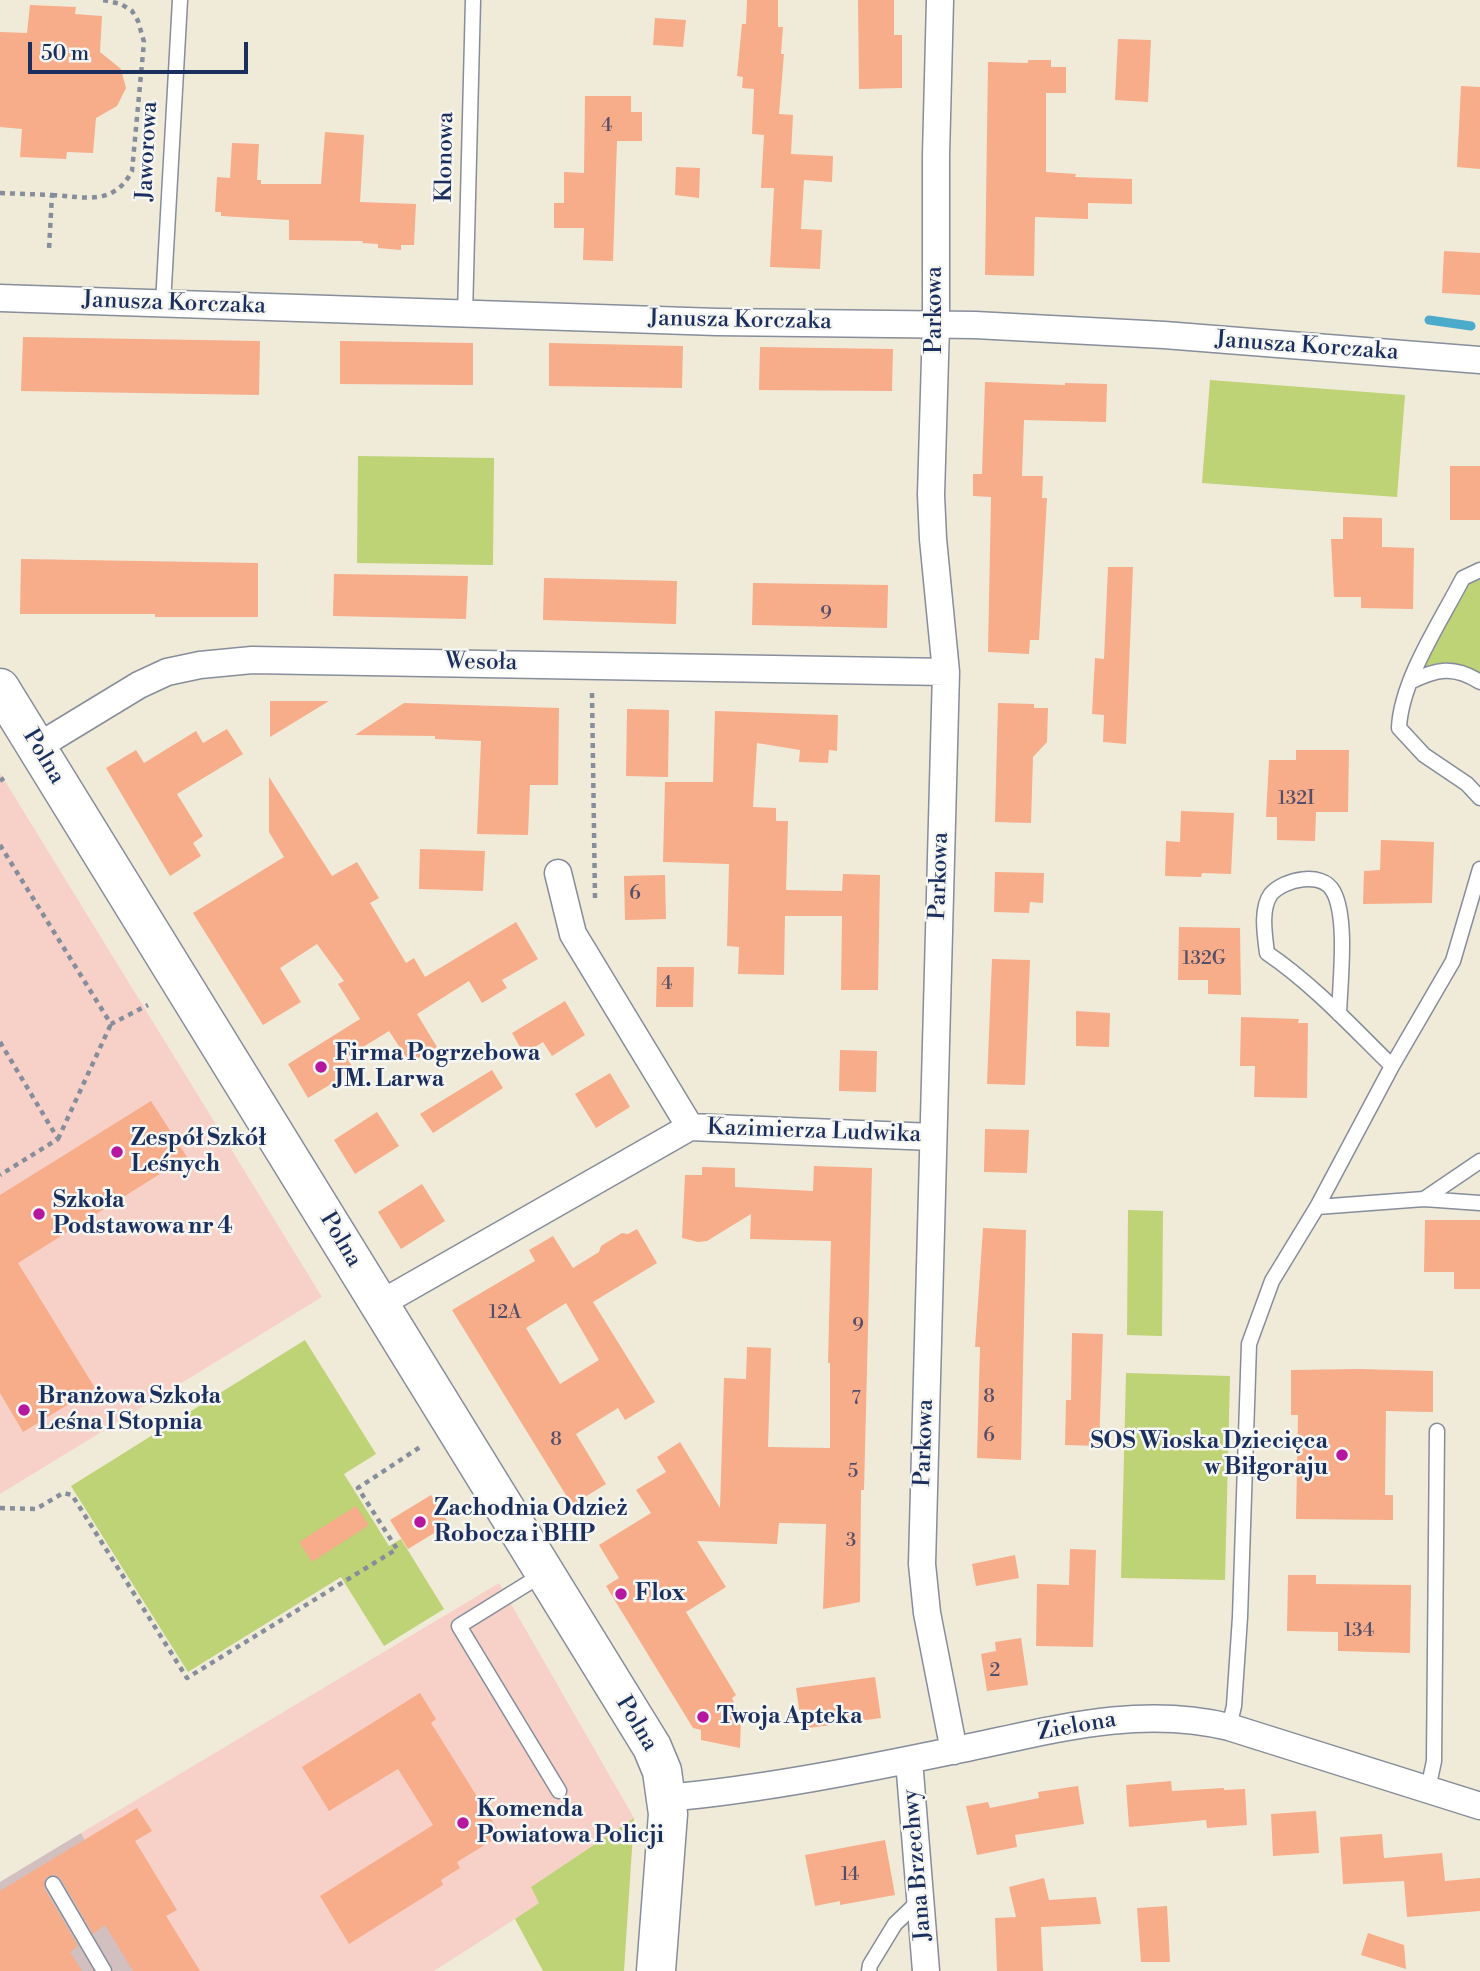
<!DOCTYPE html>
<html>
<head>
<meta charset="utf-8">
<style>
  body { margin:0 }
  #map { position:relative; width:1480px; height:1971px; overflow:hidden; background:#f0ebd8; font-family:"Libre Bodoni",serif }
  canvas { display:block }
  .scale { position:absolute; left:28px; top:42px; width:220px; height:32px; box-sizing:border-box; border:4px solid #1b2f5e; border-top:0; padding-left:9px; font-size:21px; line-height:24px; white-space:nowrap; color:#1b2f5e; -webkit-text-stroke:5px #f6f6f2; paint-order:stroke }
</style>
</head>
<body>
<div id="map">
<canvas width="1480" height="1971"></canvas>
<div class="scale">50 m</div>
</div>
<script>
const c = document.querySelector('canvas').getContext('2d');
c.lineJoin = 'round';
function fill(path, color) { c.fillStyle = color; c.fill(path, 'evenodd'); }
function trace(path, color, width, dash) { c.strokeStyle = color; c.lineWidth = width; c.lineCap = dash ? 'butt' : 'round'; c.setLineDash(dash || []); c.stroke(path); }
function write(font, color, halo, rows, align = 'center') {
  c.font = font + ' "Libre Bodoni",serif'; c.lineWidth = 5; c.setLineDash([]); c.textBaseline = 'middle'; c.strokeStyle = halo; c.fillStyle = color; for (const [text, x, y, turn = 0] of rows) {
    c.save(); c.translate(x, y); c.rotate((+turn || 0) * Math.PI / 180); c.textAlign = isNaN(turn) ? turn : align; if (halo) c.strokeText(text, 0, 0); c.fillText(text, 0, 0); c.restore();
  }
}
fill(new Path2D(`
  M0 773 322 1297 0 1494Z
  M499 1583 634 1818 531 1887 540 1903 434 1971H166L81 1833Z`), '#f7d1c7');
fill(new Path2D(`
  M81 1833 85 1840 166 1971H0V1882Z`), '#d2bfc0');
fill(new Path2D(`
  M1210 380 1405 395 1397 497 1202 483Z
  M358 456 494 458 493 565 357 563Z
  M1480 574V675C1463 661 1444 660 1424 667L1461 587Z
  M1128 1210 1163 1211 1162 1336 1127 1335Z
  M305 1340 376 1454 344 1474 389 1546 401 1539 444 1609 384 1646 341 1577 188 1672 71 1486Z
  M1126 1373 1230 1376 1225 1580 1121 1578Z
  M634 1818 624 1971H543L515 1919 539 1903 531 1887Z`), '#bed276');
trace(new Path2D(`
  M1429 320 1471 326`), '#4cabcb', 9);
fill(new Path2D(`
  M747 0H778V27H783L781 54H784L779 114 793 115 791 154 833 156 832 182 804 180 801 229 822 230 820 269 770 267 774 188H761L764 135 752 134 754 89 742 88 743 77 737 76 742 24H746Z
  M858 0H894V35H902V88L859 89Z
  M30 5 76 7 75 14 102 16 100 52 121 69 126 88 117 106 96 118 93 153 67 152 66 159 20 157 22 129 0 127V32L27 33Z
  M655 18 686 20 683 47 653 45Z
  M1118 39 1151 40 1148 102 1115 100Z
  M1028 60H1051V67H1066V93H1046V172L1076 174 1075 177 1132 179V204L1088 203V219L1035 217 1034 276 985 275 988 62 1028 63Z
  M1461 86 1480 87V169L1457 167Z
  M585 96H631V112H642V141H617L613 261 583 260 584 228H554V203H564V172L584 173Z
  M325 132 364 135 360 202 416 204 414 245H401V250L378 248V244L362 243 363 241 289 240V220L221 216V212H215L217 177 230 178 232 143 259 144 257 180H261V184H321Z
  M676 167 700 168 699 198 675 195Z
  M1444 251 1480 253V295L1442 293Z
  M23 337 260 341 259 395 21 391Z
  M340 341 473 343V385L340 384Z
  M549 343 683 346 682 388 549 386Z
  M760 347 893 349 892 391 759 390Z
  M985 382 1065 385V383L1107 384 1106 422 1024 420 1022 476H1043L1042 498H1047L1039 640H1030L1029 654 988 652 991 497 973 496V474H982Z
  M1450 466H1480V520H1450Z
  M1343 517 1382 518V547L1414 548 1413 609 1361 608V597H1334L1331 539H1343Z
  M21 559 258 563V617H155V614H20Z
  M1108 567H1133L1126 744 1103 742 1104 715 1092 714 1095 658 1104 659Z
  M334 574 468 576 466 619 333 616Z
  M544 578 677 581 676 624 543 620Z
  M753 583 888 585 887 628 752 625Z
  M270 701H329L270 737Z
  M404 703 559 708 558 785H530L528 835 477 834 481 741 435 739V736L355 735Z
  M998 703 1034 704V708H1048L1047 742 1033 757 1031 823 995 822Z
  M627 709 669 710 668 777 626 776Z
  M715 711 838 715 837 751 829 750 828 763 799 762 800 750 757 743 753 807 776 808V821H788L786 890 842 891 843 874 880 875 878 990H841L842 916H785L784 975 738 974 739 947 727 946 729 864 663 862 665 782H713Z
  M227 729 243 754 177 794 203 836 193 843 201 856 170 876 106 768 136 750 144 763 196 731 203 743Z
  M1296 750H1349L1348 812H1316L1315 841 1277 840V817H1266L1269 760H1296Z
  M269 777 332 876 357 862 379 898 370 903 406 963 414 958 425 977 516 922 538 959 502 980 507 988 482 1003 469 981 417 1014 437 1047 410 1063 389 1031 347 1057 354 1070 308 1098 288 1064 360 1019 338 984 344 981 317 944 280 968 301 1002 263 1025 193 913 284 857 269 832Z
  M1181 811 1234 813 1231 874 1202 873 1201 877 1165 876 1166 841 1180 842Z
  M1381 840 1434 842 1432 903 1363 904 1364 871 1380 870Z
  M420 849 485 851 483 891 419 889Z
  M995 872 1044 873 1043 903 1030 902 1029 913 994 912Z
  M665 875 666 919 625 920 624 876Z
  M1179 927 1240 928 1241 995 1208 994V980H1178Z
  M992 959 1030 960 1025 1085 987 1084Z
  M657 967H694L693 1007H656Z
  M565 1001 585 1035 552 1056 543 1042 524 1054 512 1033Z
  M1076 1011 1110 1013 1109 1047 1076 1046Z
  M1241 1017 1299 1019 1298 1023H1308L1307 1098 1254 1097 1255 1066H1240Z
  M840 1050 877 1051 876 1092 839 1091Z
  M492 1070 503 1088 433 1133 420 1114Z
  M610 1073 630 1107 596 1128 575 1094Z
  M151 1101 187 1157 18 1263 95 1388 23 1432 0 1393V1195Z
  M377 1112 399 1146 355 1174 334 1140Z
  M985 1129 1029 1130 1027 1173 984 1172Z
  M814 1166 872 1168 864 1490H861L860 1602 823 1609 826 1524 779 1523 777 1544 697 1541 726 1587 686 1612 736 1695 732 1698 741 1719 740 1748 701 1740V1730L693 1728 606 1586 619 1578 599 1545 651 1513 636 1490 666 1472 657 1457 680 1442 720 1508 724 1378 746 1379 747 1347 771 1348 768 1447 830 1448V1363H828L831 1241 750 1239 751 1214 707 1241 698 1242 682 1238 685 1175H702V1167L735 1168V1187L813 1191Z
  M422 1184 445 1221 401 1249 378 1212Z
  M1425 1220H1480V1289H1454V1272H1424Z
  M983 1228 1026 1230 1021 1460 977 1458 980 1347H975Z
  M637 1229 657 1263 593 1302 655 1402 625 1420 618 1408 576 1434 606 1484 572 1505 452 1310 535 1261 529 1250 553 1236 573 1268 599 1252 601 1246 622 1233 628 1234ZM566 1303 599 1360 560 1384 526 1328Z
  M1072 1333 1103 1334 1099 1446 1065 1445 1066 1400H1071Z
  M1359 1369 1433 1371V1412L1386 1411 1385 1495H1393V1520L1296 1519 1298 1415H1291V1370Z
  M431 1495 449 1524 408 1549 390 1520Z
  M356 1506 369 1525 312 1562 299 1542Z
  M1070 1549 1096 1550 1093 1647 1036 1646 1037 1584 1069 1585Z
  M1015 1555 1019 1578 976 1586 972 1564Z
  M1288 1575H1316V1584L1411 1585 1410 1653 1338 1651V1632L1287 1631Z
  M1021 1638 1028 1685 987 1691 981 1654 996 1651 995 1642Z
  M875 1677 881 1718 802 1729 796 1688Z
  M420 1693 436 1719 431 1723 501 1835 457 1862 460 1868 441 1880 443 1885 349 1944 320 1896 433 1825 398 1769 329 1811 302 1767Z
  M1171 1781 1172 1791 1224 1788V1790L1245 1789 1247 1825 1207 1828 1206 1820 1129 1827 1126 1785Z
  M1078 1786 1084 1824 1015 1835 1017 1847 977 1855 966 1806 988 1802 990 1808 1039 1798 1038 1792Z
  M137 1808 152 1831 135 1841 177 1910 166 1916 200 1971H133L105 1925 93 1934 61 1879 54 1874 45 1879 44 1888 78 1946 70 1952 82 1971H0V1891Z
  M1316 1811 1319 1853 1273 1856 1271 1814Z
  M1382 1834 1384 1858 1442 1853 1445 1881 1480 1878V1911L1407 1917 1404 1881 1343 1884 1340 1837Z
  M885 1840 895 1895 840 1905V1901L815 1906 805 1855Z
  M1044 1878 1049 1900 1096 1897 1101 1924 1041 1927 1043 1971H997L995 1918 1016 1917 1009 1887Z
  M1167 1906 1170 1962H1141L1137 1908Z
  M1368 1933 1404 1945 1406 1969 1361 1955Z`), '#f7ac8a');
const lane = new Path2D(`
  M163 304 180 0
  M465 315 473 0
  M1480 570 1463 578C1441 621 1401 680 1399 728L1424 755 1467 784 1480 798
  M1410 682C1436 669 1454 665 1480 682
  M1339 1014C1340 983 1348 917 1333 891 1322 871 1284 879 1271 894 1260 909 1265 936 1267 953 1314 985 1352 1027 1392 1066
  M1424 1199 1480 1161
  M1317 1207 1424 1199 1480 1203
  M543 1574 459 1626 559 1791
  M1229 1727 1234 1706 1240 1617 1249 1344 1272 1281 1317 1207 1392 1066 1453 961 1480 869
  M1428 1789 1434 1761 1437 1431
  M53 1884 104 1971
  M869 1971 870 1965 895 1924 920 1900`);
const street = new Path2D(`
  M940 0 936 156V324L931 495 933 539 946 672 922 1564 927 1613 954 1751
  M0 298 717 322 975 325 1164 335 1480 360
  M37 747 139 685 167 672 200 665 252 660 946 672
  M558 873 573 934 690 1127
  M690 1127 933 1137
  M378 1305 690 1127
  M909 1760 926 1971
  M667 1798C764 1789 860 1770 956 1750 1046 1732 1136 1704 1229 1727L1480 1806`);
const secondary = new Path2D(`
  M0 688 652 1747 662 1771 668 1814 656 1971`);
trace(lane, '#868d9b', 17);
trace(street, '#868d9b', 29);
trace(secondary, '#868d9b', 41);
trace(new Path2D(`
  M0 193 52 195 49 249
  M52 195C85 197 114 206 132 171L144 42 138 21 132 11 121 4 103 0
  M592 693 595 898
  M0 781 8 775
  M0 845 111 1024 148 1005
  M0 1042 58 1139 0 1175
  M58 1139 111 1024
  M0 1508 36 1509 63 1493 72 1495 187 1678 397 1549 358 1488 420 1447`), '#868d9b', 4.5, [5, 5]);
trace(lane, '#fff', 14);
trace(street, '#fff', 26);
trace(secondary, '#fff', 38);
for (const [x, y, r, color] of [
  [321,1067,7,"#b5179e"],
  [117,1152,7,"#b5179e"],
  [39,1214,7,"#b5179e"],
  [24,1410,7,"#b5179e"],
  [1342,1455,7,"#b5179e"],
  [420,1522,7,"#b5179e"],
  [621,1594,7,"#b5179e"],
  [703,1717,7,"#b5179e"],
  [463,1823,7,"#b5179e"]
]) { const dot = new Path2D(); dot.arc(x, y, r, 0, 2 * Math.PI); c.fillStyle = color; c.fill(dot); trace(dot, '#f6f6f2', 2.5); }
write('19px', '#524e69', null, [
  ["4",607,126],
  ["9",826,614],
  ["132I",1296,799],
  ["6",635,894],
  ["132G",1204,959],
  ["4",667,984],
  ["12A",505,1313],
  ["9",858,1326],
  ["8",989,1397],
  ["7",856,1399],
  ["6",989,1436],
  ["8",556,1440],
  ["5",853,1472],
  ["3",851,1541],
  ["134",1359,1631],
  ["2",995,1671],
  ["14",850,1875]
]);
write('23px', '#1b2f5e', '#f6f6f2', [
  ["Jaworowa",148,151,-87],
  ["Klonowa",446,157,-89],
  ["Janusza Korczaka",174,304,2],
  ["Parkowa",935,310,-90],
  ["Janusza Korczaka",740,321,1],
  ["Janusza Korczaka",1307,347,4],
  ["Wesoła",481,663,1],
  ["Polna",43,757,59],
  ["Parkowa",940,876,-88],
  ["Kazimierza Ludwika",814,1132,2],
  ["Polna",340,1240,59],
  ["Parkowa",925,1443,-88],
  ["Polna",636,1724,59],
  ["Zielona",1077,1727,-10],
  ["Jana Brzechwy",918,1865,-95]
]);
write('bold 23px', '#1b2f5e', '#f6f6f2', [
  ["Firma Pogrzebowa",335,1054],
  ["JM. Larwa",335,1080],
  ["Zespół Szkół",131,1139],
  ["Leśnych",131,1165],
  ["Szkoła",53,1201],
  ["Podstawowa nr 4",53,1227],
  ["Branżowa Szkoła",38,1397],
  ["Leśna I Stopnia",38,1423],
  ["SOS Wioska Dziecięca",1328,1442,"right"],
  ["w Biłgoraju",1328,1468,"right"],
  ["Zachodnia Odzież",434,1509],
  ["Robocza i BHP",434,1535],
  ["Flox",635,1594],
  ["Twoja Apteka",717,1717],
  ["Komenda",477,1810],
  ["Powiatowa Policji",477,1836]
], 'left');
</script>
</body>
</html>
